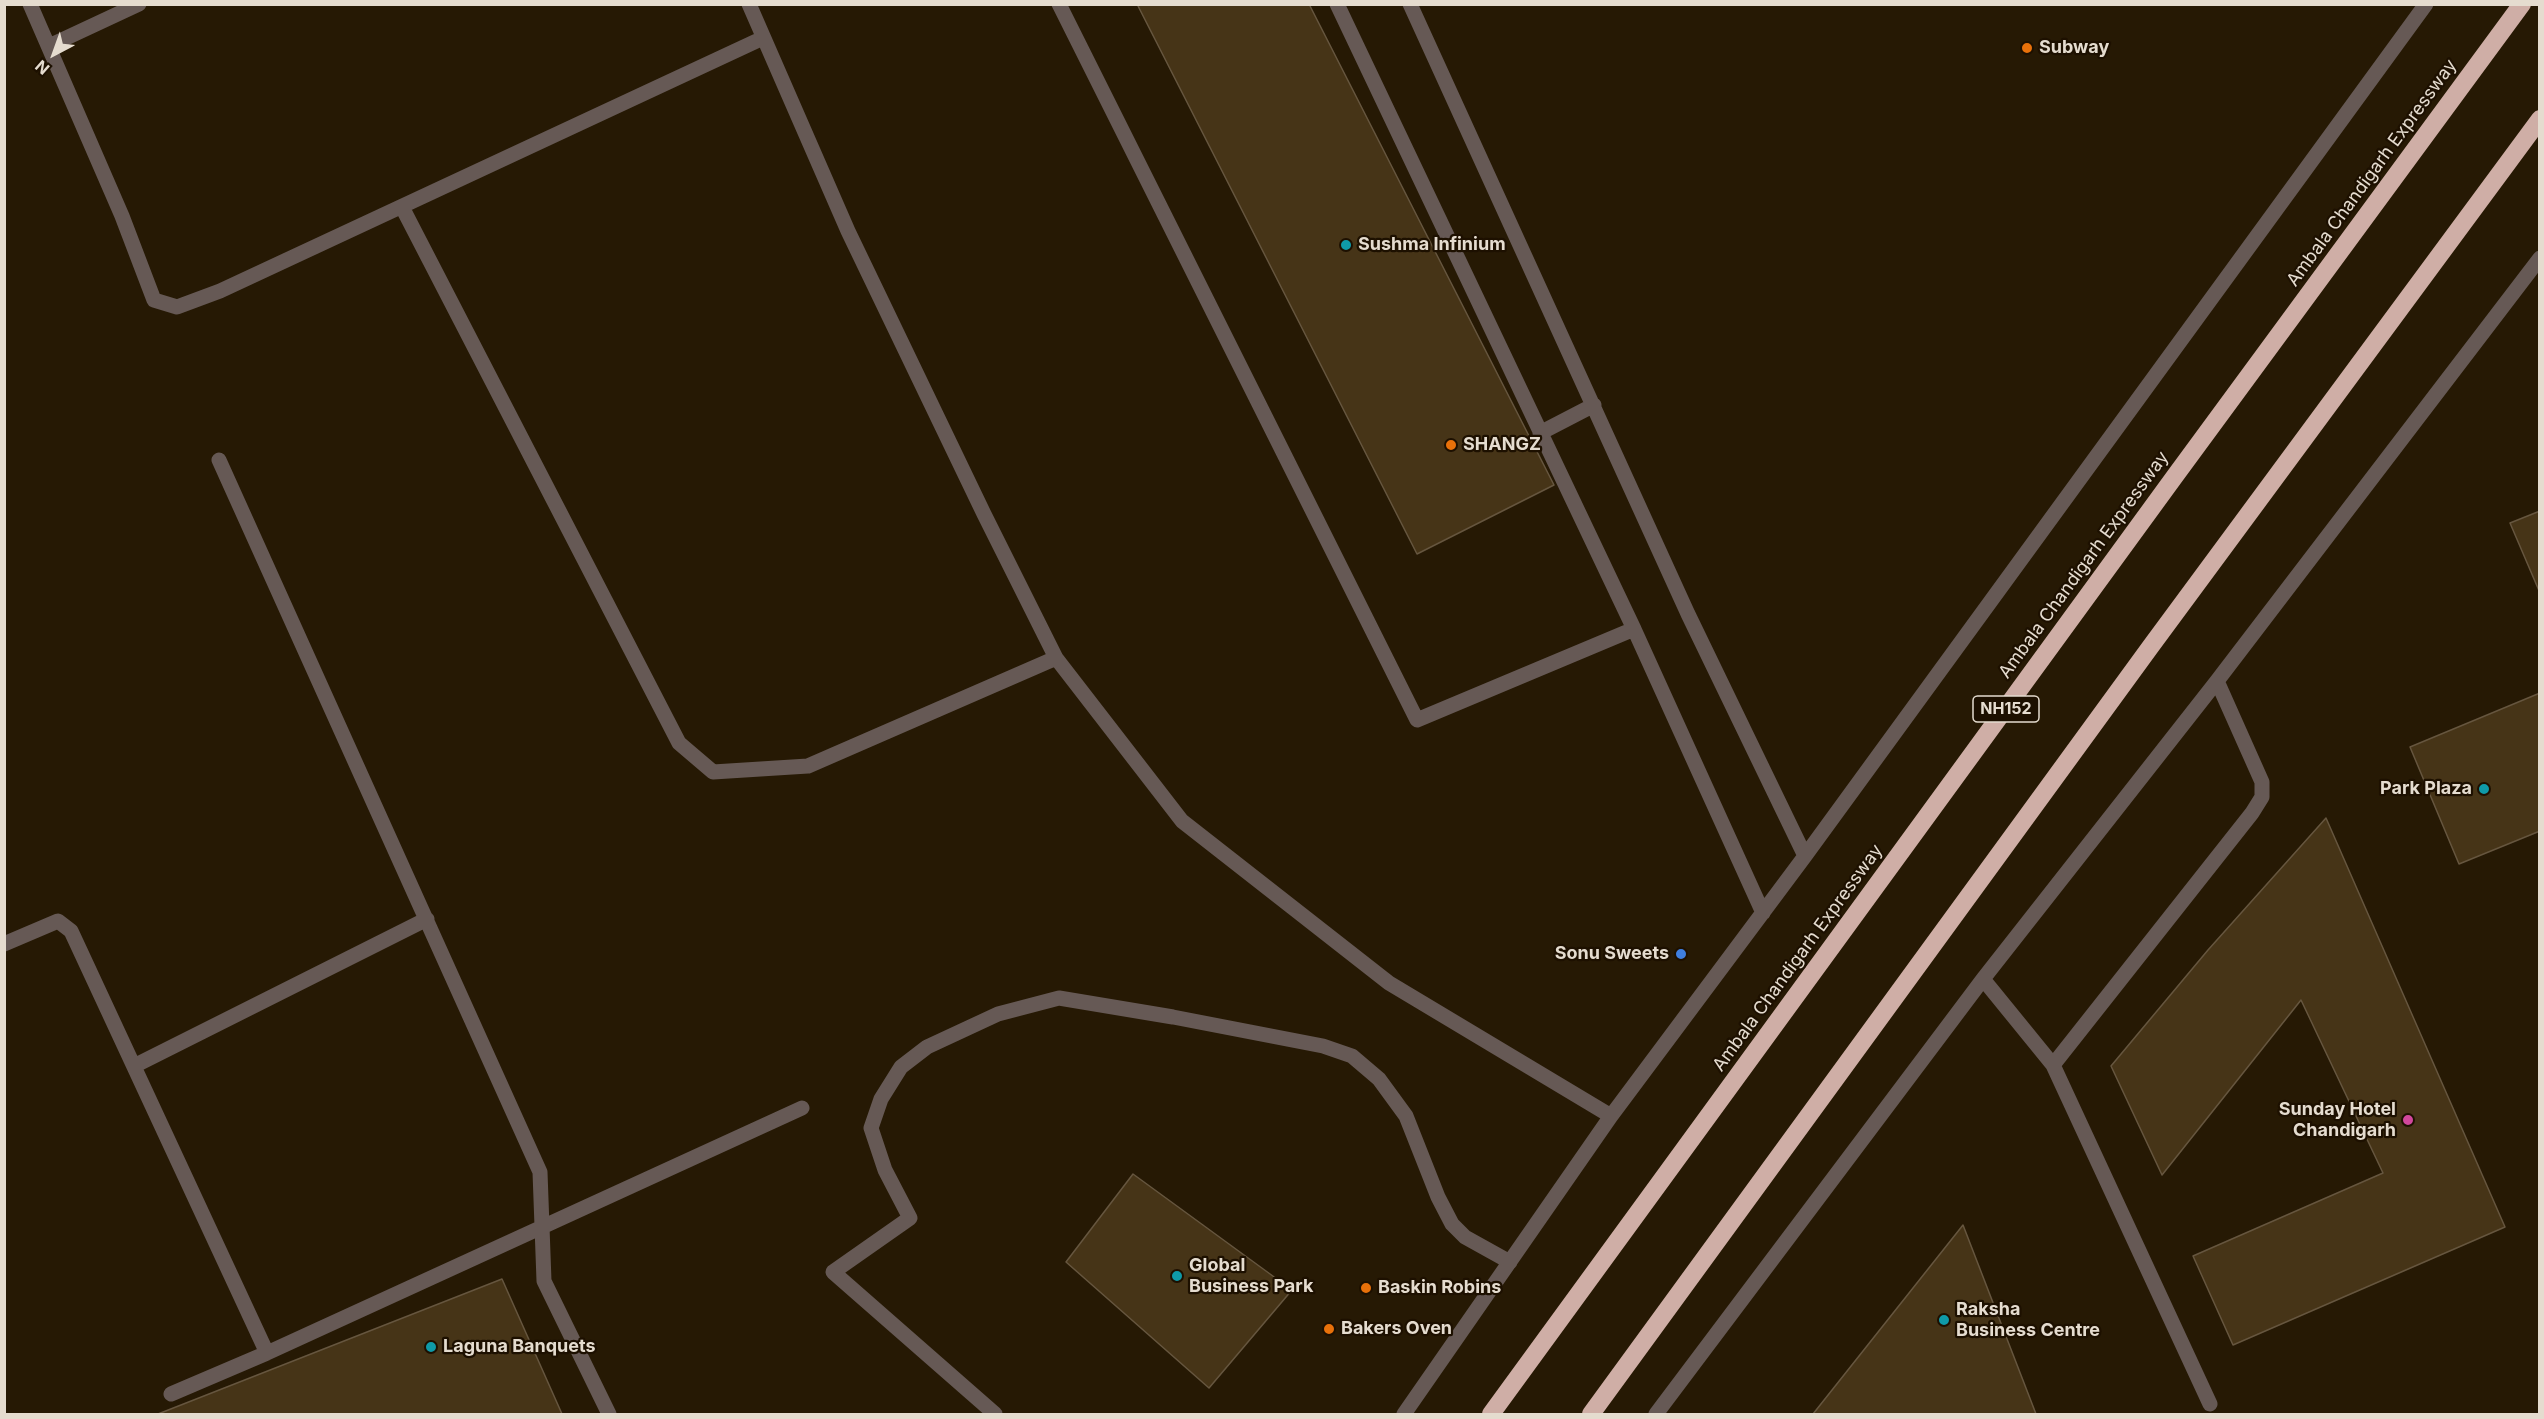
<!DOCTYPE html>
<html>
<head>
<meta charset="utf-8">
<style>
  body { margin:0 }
  #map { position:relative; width:2544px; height:1419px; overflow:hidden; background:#261904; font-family:Inter,sans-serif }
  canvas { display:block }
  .frame { position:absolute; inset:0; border:6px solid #e5dccf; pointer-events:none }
  .north { position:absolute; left:24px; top:24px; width:60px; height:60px; -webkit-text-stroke:4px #1d1000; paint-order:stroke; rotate:221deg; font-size:16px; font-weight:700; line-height:24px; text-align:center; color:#e5dccf }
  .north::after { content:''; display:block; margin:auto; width:21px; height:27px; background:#e5dccf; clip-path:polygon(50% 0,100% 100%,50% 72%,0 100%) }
</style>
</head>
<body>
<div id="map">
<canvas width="2544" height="1419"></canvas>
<div class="frame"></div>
<div class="north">N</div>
</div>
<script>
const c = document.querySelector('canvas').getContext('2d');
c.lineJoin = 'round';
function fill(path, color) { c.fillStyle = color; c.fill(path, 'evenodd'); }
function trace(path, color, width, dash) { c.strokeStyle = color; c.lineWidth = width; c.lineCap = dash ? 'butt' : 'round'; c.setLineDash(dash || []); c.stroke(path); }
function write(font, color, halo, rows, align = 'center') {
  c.font = font + ' Inter,sans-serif'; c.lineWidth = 4.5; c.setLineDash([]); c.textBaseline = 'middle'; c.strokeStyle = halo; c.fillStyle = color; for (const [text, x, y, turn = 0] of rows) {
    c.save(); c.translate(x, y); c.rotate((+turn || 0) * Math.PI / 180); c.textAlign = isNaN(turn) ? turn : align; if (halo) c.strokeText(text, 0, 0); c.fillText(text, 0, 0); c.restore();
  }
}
const building = new Path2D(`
  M1137 4H1309L1554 485 1417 554Z
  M2540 511V593L2510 523Z
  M2540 693V831L2459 864 2410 747Z
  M2326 818 2505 1227 2233 1345 2193 1256 2383 1173 2301 1000 2162 1175 2111 1066 2208 950Z
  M1133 1174 1292 1290 1209 1388 1066 1262Z
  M1963 1225 2036 1414H1813Z
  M502 1279 562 1414H158Z`);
fill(building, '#463417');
trace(building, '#66563f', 1.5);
trace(new Path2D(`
  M30 4 122 216 154 300 177 307 220 291 763 38
  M749 4 848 231 984 514 1056 658 1182 821 1389 983 1611 1116
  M1059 4 1417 720 1634 629 1763 913
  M1337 4 1634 629
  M1410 4 1688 614 1805 856
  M49 46 139 4
  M402 207 679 743 713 772 808 766 1056 658
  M1540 433 1594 405
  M219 460 540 1172 544 1281 609 1414
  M4 944 58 921 71 931 267 1353
  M1983 979 2053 1065 2210 1404
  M2053 1065 2252 813 2262 797V782L2217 681
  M134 1066 427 919
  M171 1394 267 1353 802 1108
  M995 1414 833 1272 910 1218 885 1170 871 1128 881 1099 901 1067 927 1047 998 1014 1059 998 1173 1017 1323 1046 1352 1056 1379 1079 1406 1116 1438 1197 1452 1224 1465 1237 1510 1262
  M1404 1414 1611 1116 1805 856 2426 4
  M1656 1414 1983 979 2217 681 2540 258`), '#665955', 15);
trace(new Path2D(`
  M1491 1414 2175 476 2522 4
  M1591 1414 2151 646 2540 119`), '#cfaea6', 18);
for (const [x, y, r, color] of [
  [2027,48,6,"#e8710a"],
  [1346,245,6,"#0f9aa8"],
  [1451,445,6,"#e8710a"],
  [2484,789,6,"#0f9aa8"],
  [1681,954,6,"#3f7fe0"],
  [2408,1120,6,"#d1479c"],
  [1177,1276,6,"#0f9aa8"],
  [1366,1288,6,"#e8710a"],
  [1944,1320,6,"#0f9aa8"],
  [1329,1329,6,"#e8710a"],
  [431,1347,6,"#0f9aa8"]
]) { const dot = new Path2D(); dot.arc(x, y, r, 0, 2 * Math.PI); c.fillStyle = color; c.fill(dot); trace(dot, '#1d1000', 2); }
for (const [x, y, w] of [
  [2006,709,66]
]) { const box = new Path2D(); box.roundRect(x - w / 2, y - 13, w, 26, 4.5); c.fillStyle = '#1d1000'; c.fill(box); trace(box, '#e5dccf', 1.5); }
write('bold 16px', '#e5dccf', null, [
  ["NH152",2006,709]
]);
write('bold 18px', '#e5dccf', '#1d1000', [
  ["Subway",2039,48],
  ["Sushma Infinium",1358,245],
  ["SHANGZ",1463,445],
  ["Park Plaza",2472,789,"right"],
  ["Sonu Sweets",1669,954,"right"],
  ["Sunday Hotel",2396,1110,"right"],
  ["Chandigarh",2396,1131,"right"],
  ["Global",1189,1266],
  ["Business Park",1189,1287],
  ["Baskin Robins",1378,1288],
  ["Raksha",1956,1310],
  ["Business Centre",1956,1331],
  ["Bakers Oven",1341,1329],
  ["Laguna Banquets",443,1347]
], 'left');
write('18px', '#e5dccf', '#1d1000', [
  ["Ambala Chandigarh Expressway",2372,173,-54],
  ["Ambala Chandigarh Expressway",2084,565,-54],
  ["Ambala Chandigarh Expressway",1798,958,-54]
]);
</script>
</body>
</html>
